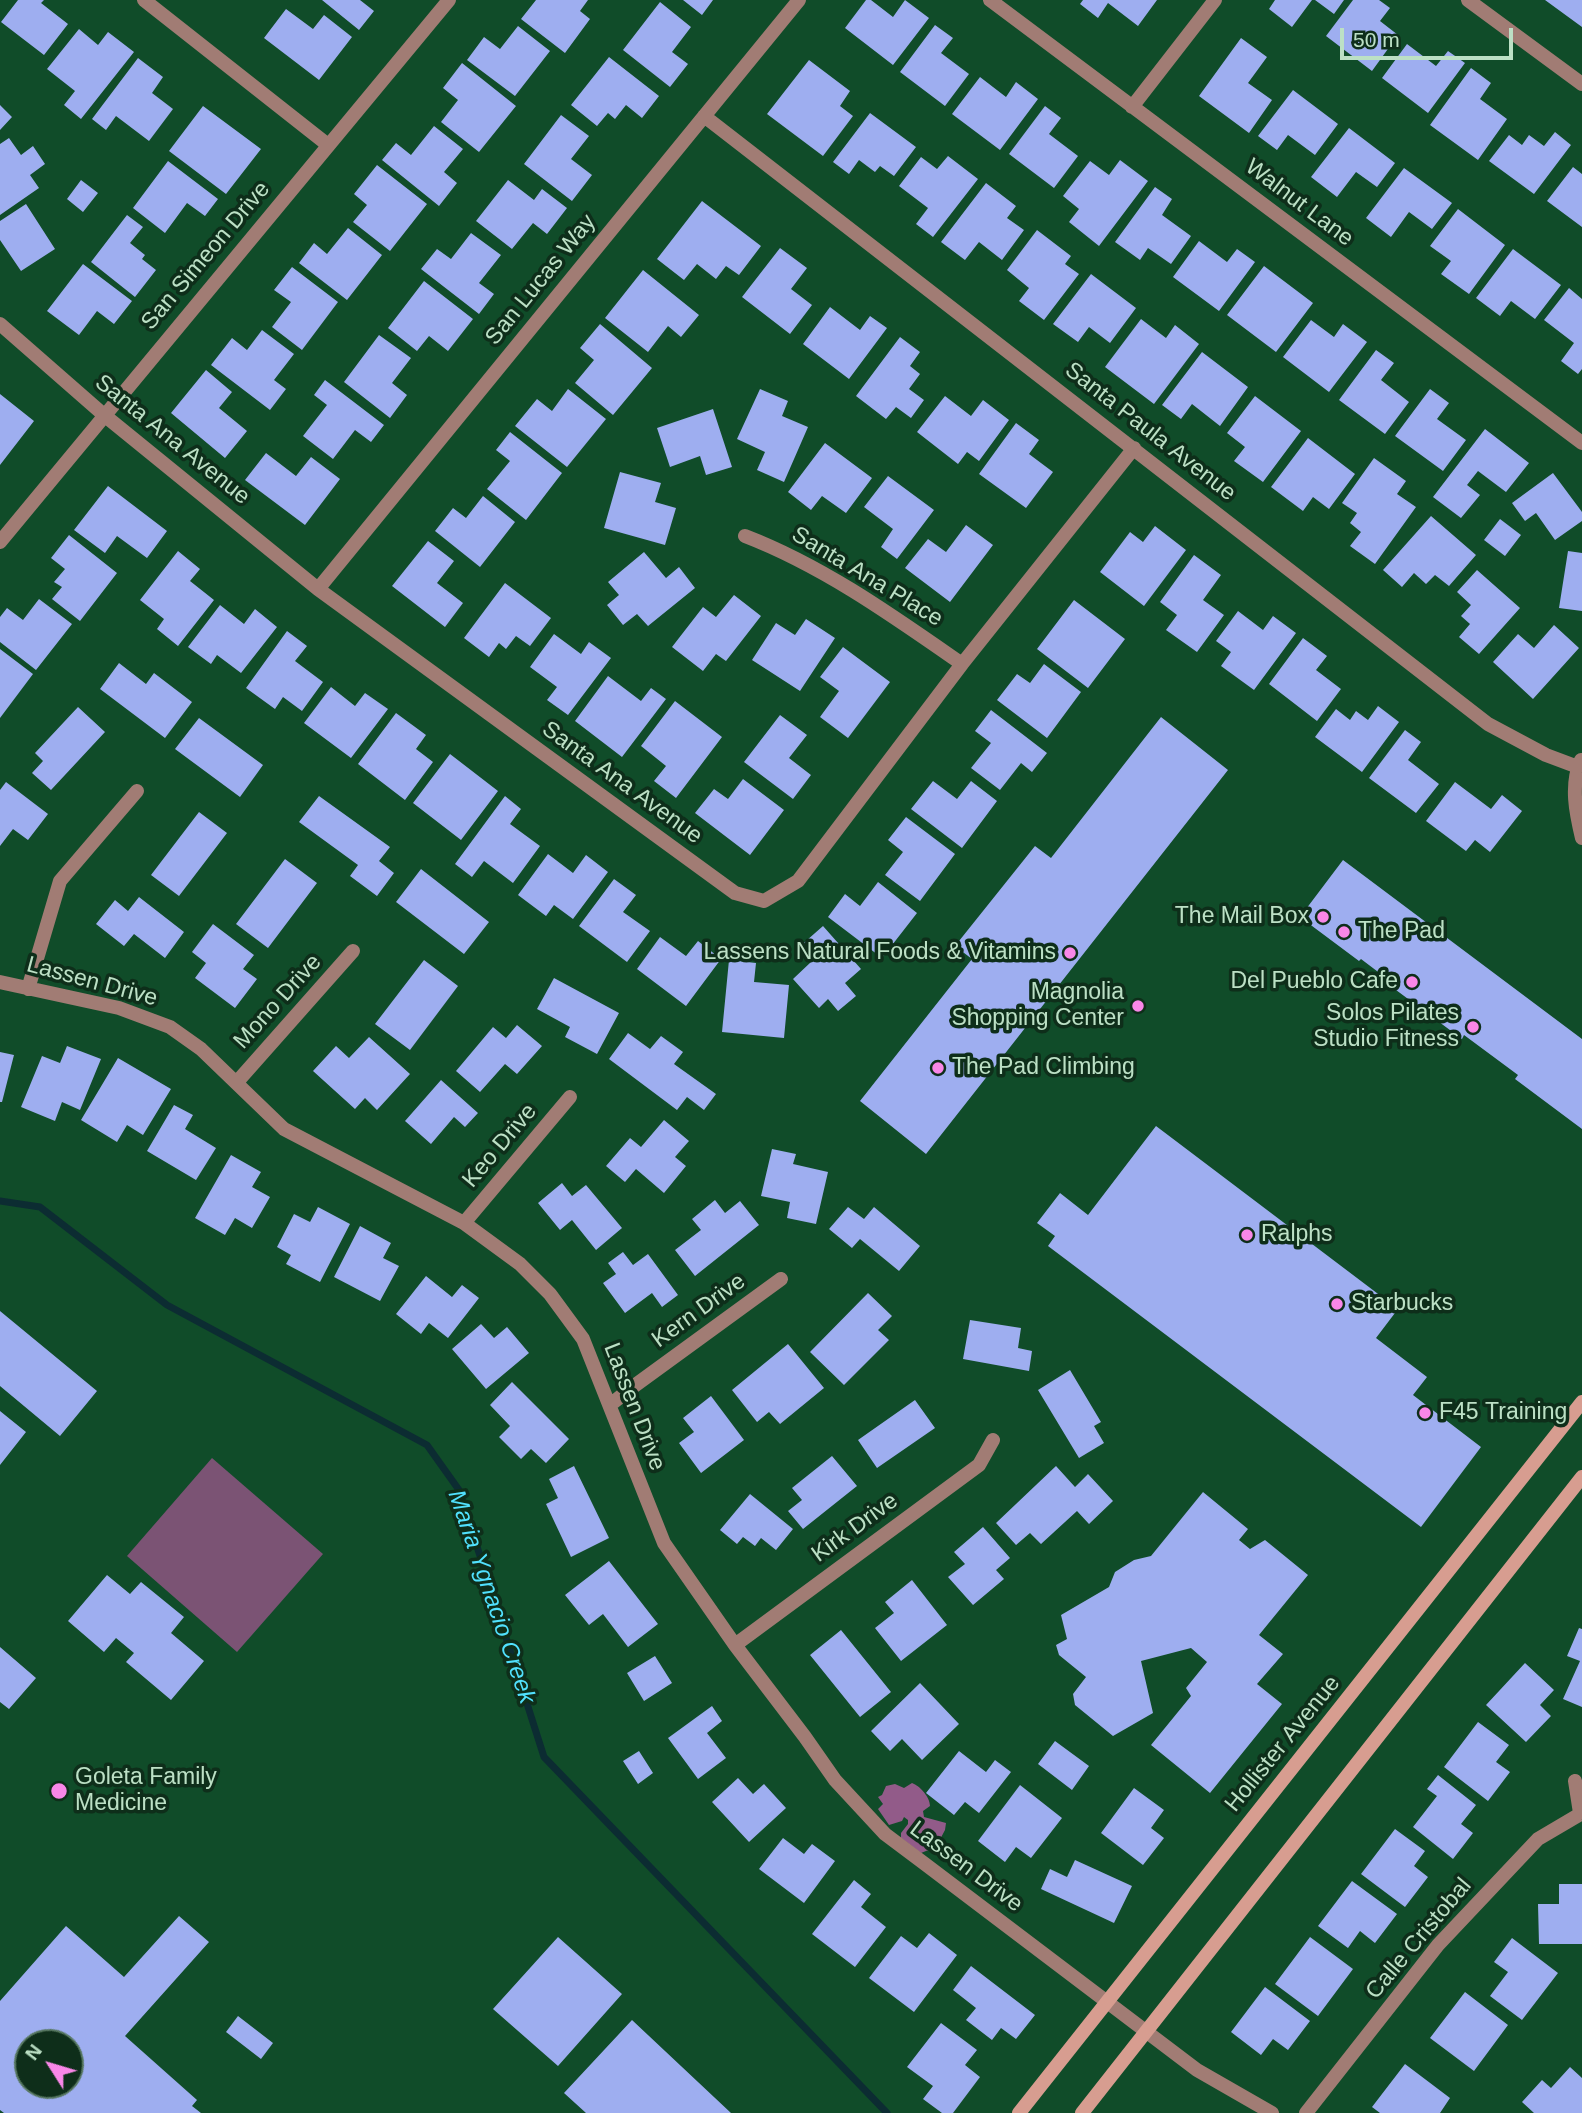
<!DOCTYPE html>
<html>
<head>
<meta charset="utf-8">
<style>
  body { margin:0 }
  #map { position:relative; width:1582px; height:2113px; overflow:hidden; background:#104c29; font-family:Arial,sans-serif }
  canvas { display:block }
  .north { position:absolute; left:14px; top:2029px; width:70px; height:70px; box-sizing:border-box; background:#0e2e1a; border:2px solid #54755e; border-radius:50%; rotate:307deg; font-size:19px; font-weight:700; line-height:28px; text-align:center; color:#bce0c5 }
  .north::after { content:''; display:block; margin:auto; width:24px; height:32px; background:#f987e8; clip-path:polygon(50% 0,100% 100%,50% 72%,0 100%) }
  .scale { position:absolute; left:1340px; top:28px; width:173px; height:32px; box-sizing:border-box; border:4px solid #bce0c5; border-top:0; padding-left:9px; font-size:21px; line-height:24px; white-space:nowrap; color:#bce0c5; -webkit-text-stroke:5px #0e2e1a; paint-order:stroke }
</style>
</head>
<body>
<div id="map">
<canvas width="1582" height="2113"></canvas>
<div class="north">N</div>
<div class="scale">50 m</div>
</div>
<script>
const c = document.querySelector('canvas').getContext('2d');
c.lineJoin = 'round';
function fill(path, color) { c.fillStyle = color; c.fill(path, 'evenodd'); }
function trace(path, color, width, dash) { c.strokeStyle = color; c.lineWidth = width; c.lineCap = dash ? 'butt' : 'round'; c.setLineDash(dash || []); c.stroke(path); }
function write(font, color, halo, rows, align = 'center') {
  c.font = font + ' Arial,sans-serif'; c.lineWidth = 7; c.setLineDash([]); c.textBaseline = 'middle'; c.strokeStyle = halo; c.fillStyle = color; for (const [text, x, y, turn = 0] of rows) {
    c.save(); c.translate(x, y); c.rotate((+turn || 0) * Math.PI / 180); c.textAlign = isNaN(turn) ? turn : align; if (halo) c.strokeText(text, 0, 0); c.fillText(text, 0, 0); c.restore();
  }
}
fill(new Path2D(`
  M212 1458 323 1554 237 1652 127 1556Z`), '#7b5374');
fill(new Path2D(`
  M912 1783C920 1786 930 1797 930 1806L923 1811 924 1817 946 1823 945 1830 936 1847 921 1853 901 1838V1833L908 1824V1820L904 1817 902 1821 889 1825 878 1809 883 1804 878 1797 882 1795 886 1786 895 1784 904 1788Z`), '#925b89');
trace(new Path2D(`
  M0 1201 40 1207 167 1305 427 1445 459 1490 544 1757 887 2113`), '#0c2c32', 7);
fill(new Path2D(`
  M18 0H44L41 3 68 24 44 55 1 22Z
  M322 0H360L374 11 359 30Z
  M536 0H588L580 11 590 19 565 53 521 19Z
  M683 0H713L702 15Z
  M866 0H871L893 17 905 0 929 18 893 65 845 28Z
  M1083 0H1157L1138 26 1108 3 1098 18 1080 4Z
  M1275 0H1312L1292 27 1269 9Z
  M1315 0H1344L1334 14Z
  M1353 0H1379L1390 8 1380 21 1398 35 1372 71 1326 36Z
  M1545 0H1582V27Z
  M660 2 691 27 672 52 688 64 670 87 623 50Z
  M286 9 313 29 324 15 352 37 319 80 264 38Z
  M935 25 953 38 941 53 969 74 945 106 900 72Z
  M518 26 550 51 515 96 467 60 484 37 500 49Z
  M79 29 98 45 108 32 134 52 81 119 64 105 75 91 47 69Z
  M1241 38 1267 57 1248 83 1272 100 1249 133 1199 96Z
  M1407 44 1436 66 1448 51 1465 63 1428 113 1382 78Z
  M609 57 659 96 642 118 626 105 615 119 608 113 597 126 571 105Z
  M138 58 163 77 152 93 173 109 149 141 116 116 106 130 92 119Z
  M809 60 850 91 840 106 853 116 823 156 767 114Z
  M462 63 516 106 479 152 441 122 458 100 443 88Z
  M1471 68 1491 83 1480 99 1507 119 1478 160 1430 125Z
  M980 77 1006 97 1016 82 1038 99 1000 150 952 114Z
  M1293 90 1338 124 1315 155 1288 135 1277 150 1258 136Z
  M0 105 12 117 0 130Z
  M203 106 261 149 226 194 169 151Z
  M1045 106 1061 118 1049 134 1078 156 1054 188 1009 154Z
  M870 113 916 147 894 176 880 166 875 172 859 160 849 174 833 162Z
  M561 115 589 136 571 159 592 175 572 201 524 164Z
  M434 126 463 149 444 172 457 183 439 206 382 160 396 143 411 155Z
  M1349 128 1395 163 1377 187 1356 172 1337 197 1311 177Z
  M1555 132 1571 145 1534 194 1489 161 1509 135 1522 145 1529 135 1544 146Z
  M9 138 21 155 33 146 45 164 30 175 39 188 0 215V144Z
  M948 156 978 179 933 237 916 224 928 208 899 186 921 157 937 169Z
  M1120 160 1148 181 1099 246 1069 222 1079 209 1063 196 1090 161 1109 175Z
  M168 161 218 199 205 216 187 203 165 233 133 208Z
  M377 165 427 204 390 251 353 222 367 205 354 194Z
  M1573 167 1582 174V227L1547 201Z
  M1404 168 1452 203 1432 229 1409 212 1391 237 1366 218Z
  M81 180 98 193 83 212 67 199Z
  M508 180 534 200 542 189 567 208 547 234 533 223 512 249 476 221Z
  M986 183 1016 206 1007 218 1024 230 1002 260 979 242 965 260 941 242Z
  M1155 187 1172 199 1162 215 1191 236 1171 264 1148 248 1140 260 1115 242Z
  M702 201 761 246 739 275 726 266 716 279 697 264 684 280 657 259Z
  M26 204 55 249 21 271 0 240V221Z
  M1458 209 1505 245 1469 294 1441 274 1451 261 1430 246Z
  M127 215 143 227 130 243 145 255 142 259 156 270 135 297 91 262Z
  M348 228 382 255 347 300 299 263 314 243 327 254Z
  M1037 230 1071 256 1065 264 1079 274 1044 320 1019 301 1029 288 1007 270Z
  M471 233 501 255 479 283 494 294 479 314 421 269 437 249 451 259Z
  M1199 241 1227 262 1237 249 1255 262 1219 311 1173 277Z
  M780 248 807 268 791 289 812 305 790 334 742 297Z
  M1513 249 1561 285 1535 319 1511 301 1500 316 1476 298Z
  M83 264 132 301 114 324 97 311 79 335 47 311Z
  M1264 266 1313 303 1276 352 1227 315Z
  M292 267 338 302 302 350 272 327 291 302 274 290Z
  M643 270 699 315 681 337 668 326 648 352 605 318Z
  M1091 274 1136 308 1110 343 1089 327 1078 342 1053 324Z
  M424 281 473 319 448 351 429 336 417 351 388 328Z
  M1569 288 1582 299V369L1578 374 1561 361 1574 343 1544 320Z
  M830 307 860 330 870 316 887 328 849 379 803 344Z
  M1141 319 1166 338 1175 325 1199 344 1154 404 1105 367Z
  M1311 320 1334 337 1343 324 1367 342 1329 392 1283 357Z
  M600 324 652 368 613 415 575 383 594 360 580 348Z
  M262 330 294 354 274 380 286 389 270 410 211 365 232 338 247 350Z
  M379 335 411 358 392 383 407 395 390 418 344 382Z
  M900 337 920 352 910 366 920 374 909 389 924 400 911 418 896 407 886 419 856 396Z
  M1376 350 1394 363 1381 380 1409 402 1385 434 1339 400Z
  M1202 352 1248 387 1220 426 1192 404 1181 419 1162 405Z
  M206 370 232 392 219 408 247 431 225 458 171 413Z
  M325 380 384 425 371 442 355 430 333 459 303 436 327 405 314 395Z
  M568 389 606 419 567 467 515 426 537 399 552 411Z
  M760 389 788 401 782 416 808 427 784 482 757 470 765 452 737 439Z
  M1430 389 1449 403 1437 419 1466 440 1443 471 1395 436Z
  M0 394 34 421 0 465Z
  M945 396 971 416 983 400 1009 420 979 461 967 452 958 464 917 432Z
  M1255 396 1301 431 1263 482 1234 461 1245 447 1227 433Z
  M713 409 732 467 706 475 700 456 670 467 657 428Z
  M1016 423 1039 440 1029 454 1053 472 1026 508 979 474Z
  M1485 429 1529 463 1506 492 1478 471 1467 485 1480 495 1461 518 1433 497Z
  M510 432 562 473 526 520 487 489 510 461 496 450Z
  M1308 438 1355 474 1329 509 1313 497 1303 511 1271 487Z
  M825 443 872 478 846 513 822 496 811 510 788 492Z
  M266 453 296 476 311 457 340 479 305 525 245 480Z
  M1374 458 1406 481 1397 494 1416 507 1375 564 1350 546 1361 532 1350 523 1357 513 1342 503Z
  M620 472 661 483 655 502 676 508 665 545 604 528Z
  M1553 473 1582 512V521L1555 540 1536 513 1525 521 1512 503Z
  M888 476 934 510 897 559 881 547 893 529 864 507Z
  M108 486 167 531 147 558 117 536 105 553 74 530Z
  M483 496 515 522 480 567 435 531 453 508 466 518Z
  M1431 516 1476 555 1449 586 1435 575 1426 584 1414 573 1402 587 1383 570Z
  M1500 519 1521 535 1505 556 1484 540Z
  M966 525 993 545 950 602 905 568 928 539 946 552Z
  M1155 526 1186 550 1144 606 1100 572 1130 532 1143 542Z
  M69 535 117 573 80 621 52 599 62 587 54 582 65 569 51 558Z
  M428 541 454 561 437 583 463 603 445 627 392 586Z
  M178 551 200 569 190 581 214 600 178 646 157 629 164 619 140 600Z
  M1568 551 1582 553V611L1559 608Z
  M644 552 666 578 679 567 695 588 648 626 637 614 623 625 607 605 619 595 608 582Z
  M1194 555 1221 575 1203 600 1224 615 1197 652 1166 630 1177 615 1160 602Z
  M1477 570 1520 608 1479 654 1459 637 1470 624 1461 616 1471 605 1457 592Z
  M505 583 551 618 530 646 516 636 506 649 499 643 489 657 464 638Z
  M734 595 761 616 726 661 716 654 703 671 672 647 703 607 716 617Z
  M39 599 72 624 36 670 0 642V617L7 608 23 620Z
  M1074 600 1125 639 1088 688 1037 649Z
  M220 605 244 624 255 609 277 627 241 673 217 655 211 664 188 647Z
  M1238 611 1263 630 1273 616 1296 633 1254 690 1221 666 1231 652 1216 641Z
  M806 619 835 638 800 691 752 660 776 623 795 635Z
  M1554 625 1579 648 1533 699 1493 662 1518 634 1534 648Z
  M287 631 307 646 295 661 323 682 302 711 283 697 275 709 246 688Z
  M554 634 581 654 589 642 611 658 568 715 547 700 557 687 530 667Z
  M1303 638 1327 656 1316 670 1341 689 1317 721 1269 684Z
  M843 647 890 682 848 738 820 717 839 691 820 677Z
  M0 649 33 674 0 718Z
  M119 663 146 684 154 673 192 702 165 738 100 689Z
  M1044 664 1081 692 1047 738 997 700 1017 674 1030 683Z
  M608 676 641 701 651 688 666 699 622 757 575 721Z
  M331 687 355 706 365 693 388 709 351 758 304 723Z
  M675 701 722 737 676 798 654 781 666 766 641 746Z
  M1378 706 1399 722 1362 772 1315 737 1336 709 1350 720 1356 711 1368 720Z
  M78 707 105 732 51 790 32 773 43 761 35 753Z
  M991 710 1047 753 1032 772 1021 763 1000 790 971 768 991 743 975 731Z
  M396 713 426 735 416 749 433 762 405 800 358 764Z
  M780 715 807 735 789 758 811 775 793 799 744 762Z
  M1161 717 1228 770 926 1154 860 1101 972 959 955 946 1035 846 1051 858Z
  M199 718 263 765 240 797 175 749Z
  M1405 730 1421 742 1408 760 1439 784 1416 813 1369 778Z
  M450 754 498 791 461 840 413 803Z
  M743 779 784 810 750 855 695 813 714 789 728 799Z
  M933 781 957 799 971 781 997 801 962 848 911 809Z
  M6 782 48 814 28 840 13 829 0 846V790Z
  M1455 782 1491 809 1502 795 1522 811 1490 852 1475 840 1466 851 1426 821Z
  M319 796 390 847 379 861 394 873 377 896 350 876 358 865 299 822Z
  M505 796 521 809 510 824 540 846 513 883 484 861 472 877 455 864Z
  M199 812 227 833 179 896 151 875Z
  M906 817 955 854 920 901 885 875 903 852 888 840Z
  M548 854 573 873 586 855 608 872 573 919 554 905 546 916 518 895Z
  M285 859 317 883 268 948 236 924Z
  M1343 860 1582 1039V1129L1515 1079 1518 1075 1464 1035 1462 1039 1396 990 1398 987 1361 959 1359 961 1300 917Z
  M421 869 489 922 464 954 396 902Z
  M614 879 636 895 623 912 650 931 627 962 579 926Z
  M878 882 917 913 882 958 828 917 845 894 860 906Z
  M139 897 184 932 165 958 134 934 124 946 96 924 115 900 128 911Z
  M213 924 254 955 243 969 257 979 235 1008 195 978 206 963 192 952Z
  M823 926 861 969 845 983 856 996 838 1011 828 999 819 1008 793 979 811 962 798 948Z
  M660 937 686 956 698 941 721 959 686 1006 637 969Z
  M424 960 458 986 410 1050 375 1024Z
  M729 960 756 963 754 982 789 985 784 1038 722 1032Z
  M554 978 619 1013 597 1054 565 1037 570 1027 537 1009Z
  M517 1025 542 1046 517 1074 505 1064 480 1092 456 1071 493 1027 506 1038Z
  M628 1033 650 1049 661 1036 683 1052 674 1064 716 1094 704 1110 687 1097 677 1110 609 1059Z
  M369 1037 410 1074 377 1110 365 1098 355 1109 313 1071 336 1046 349 1058Z
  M67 1046 101 1059 80 1110 62 1102 55 1121 21 1107 42 1056 60 1063Z
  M0 1052 14 1055 2 1102H0Z
  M118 1058 171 1089 143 1135 127 1125 117 1142 81 1120Z
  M441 1080 478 1113 465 1127 454 1117 431 1144 405 1121Z
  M174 1105 193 1115 185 1129 216 1148 196 1180 147 1151Z
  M664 1120 689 1141 675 1157 686 1166 664 1193 636 1169 625 1182 606 1166 630 1138 641 1147Z
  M1156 1126 1398 1309 1376 1338 1427 1377 1413 1395 1481 1447 1421 1527 1048 1246 1055 1236 1037 1223 1060 1193 1088 1215Z
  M772 1149 796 1154 793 1164 828 1172 816 1224 787 1218 790 1202 761 1196Z
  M231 1155 261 1172 252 1187 270 1197 252 1228 235 1218 225 1235 195 1218Z
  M562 1183 572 1196 586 1185 622 1228 596 1250 572 1220 560 1230 538 1203Z
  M715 1200 725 1213 740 1201 759 1225 695 1276 675 1250 701 1230 692 1219Z
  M318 1207 350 1224 320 1282 286 1264 291 1255 277 1247 294 1214 310 1222Z
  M848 1207 864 1219 874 1207 920 1246 899 1271 860 1239 852 1248 829 1229Z
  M360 1226 391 1243 383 1258 399 1266 380 1301 334 1277Z
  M623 1252 633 1265 648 1254 678 1295 662 1307 652 1293 625 1313 603 1283 616 1274 608 1263Z
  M426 1276 452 1297 462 1285 479 1298 448 1338 429 1323 421 1334 396 1314Z
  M868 1293 892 1316 878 1330 889 1340 844 1385 810 1352Z
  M0 1311 97 1391 60 1436 0 1386Z
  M970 1320 1021 1328 1018 1348 1032 1351 1029 1371 963 1359Z
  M481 1324 494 1338 507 1327 529 1353 486 1389 452 1349Z
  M788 1344 824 1388 780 1424 769 1412 757 1422 732 1390Z
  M1070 1370 1101 1422 1094 1426 1104 1443 1079 1458 1038 1390Z
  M512 1382 569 1439 546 1463 531 1449 521 1459 499 1437 510 1426 490 1405Z
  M711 1396 744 1440 701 1473 679 1443 694 1432 683 1418Z
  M915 1400 935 1428 877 1468 858 1440Z
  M0 1411 26 1432 0 1465Z
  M832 1456 857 1486 803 1529 788 1511 802 1500 792 1488Z
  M574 1466 609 1538 571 1557 546 1504 558 1498 549 1479Z
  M1056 1466 1075 1487 1088 1474 1113 1501 1089 1524 1077 1511 1041 1544 1030 1533 1016 1545 996 1523Z
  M1203 1492 1248 1529 1239 1540 1250 1549 1265 1540 1308 1575 1259 1635 1283 1654 1257 1684 1282 1704 1210 1793 1151 1745 1191 1696 1186 1688 1207 1662 1191 1648 1141 1661 1153 1713 1113 1736 1075 1705 1073 1694 1086 1677 1059 1655 1056 1645 1067 1639 1061 1615 1109 1587 1115 1572 1134 1560 1151 1556Z
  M750 1494 793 1529 776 1550 761 1538 755 1546 743 1537 737 1544 720 1530Z
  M983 1527 1010 1558 996 1570 1004 1579 973 1605 948 1577 965 1564 954 1552Z
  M609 1561 658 1624 628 1647 603 1614 589 1625 565 1595Z
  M107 1575 130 1594 141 1582 184 1617 171 1633 204 1661 171 1700 126 1662 134 1653 116 1638 104 1652 68 1621Z
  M912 1580 947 1625 901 1661 875 1628 894 1613 885 1602Z
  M1579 1628 1582 1629V1707L1563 1699 1580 1661 1567 1656Z
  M841 1630 891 1692 860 1717 810 1655Z
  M0 1647 36 1678 9 1709 0 1702Z
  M655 1656 672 1683 644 1701 627 1673Z
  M1525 1663 1554 1690 1540 1705 1551 1716 1526 1742 1486 1705Z
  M920 1683 959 1724 922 1760 902 1739 890 1751 871 1731Z
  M712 1706 722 1721 707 1733 726 1758 698 1779 668 1738Z
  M1478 1722 1509 1745 1496 1762 1510 1772 1488 1801 1444 1767Z
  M1055 1741 1089 1766 1072 1790 1038 1764Z
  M639 1751 653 1773 638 1784 623 1761Z
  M959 1751 986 1772 995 1760 1011 1772 979 1813 965 1802 954 1815 926 1793Z
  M1438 1775 1476 1805 1461 1824 1473 1833 1453 1859 1413 1827 1437 1796 1427 1789Z
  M738 1778 753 1794 764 1784 786 1808 749 1842 712 1802Z
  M1020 1785 1062 1818 1031 1858 1016 1847 1005 1862 978 1841Z
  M1134 1788 1164 1810 1151 1828 1164 1838 1143 1865 1101 1833Z
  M1395 1829 1425 1851 1414 1866 1428 1877 1405 1907 1361 1874Z
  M783 1838 804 1854 812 1844 835 1861 804 1903 759 1869Z
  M1075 1860 1132 1886 1114 1923 1041 1889 1050 1869 1067 1877Z
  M854 1880 871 1894 861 1907 886 1927 855 1967 812 1934Z
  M1352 1881 1397 1914 1375 1943 1360 1931 1348 1948 1318 1926Z
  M1559 1884H1582V1944H1539L1538 1904H1559Z
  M179 1916 209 1942 125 2036 197 2100 192 2106 201 2113H4L0 2110V2001L66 1926 124 1977ZM28 2043H70V2085H28Z
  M929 1933 957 1955 914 2012 869 1978 901 1936 917 1948Z
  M558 1937 622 1994 558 2066 493 2009Z
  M1310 1937 1353 1969 1318 2016 1275 1984Z
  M1512 1938 1558 1973 1522 2020 1490 1996 1508 1972 1494 1962Z
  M971 1966 1035 2015 1016 2039 1001 2028 992 2040 966 2020 976 2008 953 1990Z
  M1265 1987 1310 2021 1288 2050 1273 2039 1261 2055 1231 2032Z
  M1465 1992 1508 2025 1474 2071 1430 2038Z
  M238 2016 273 2043 261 2059 226 2032Z
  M632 2020 731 2113H586L564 2093Z
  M941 2023 977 2050 965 2065 980 2077 953 2113H942L923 2099 933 2086 907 2067Z
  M1405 2064 1450 2098 1440 2113H1380L1372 2107Z
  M1570 2067 1582 2078V2113H1534L1522 2102 1542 2080 1551 2088Z`), '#9eaef0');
trace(new Path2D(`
  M144 0 328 145
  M990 0 1582 443
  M1468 0 1582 84
  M1132 107 1215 0
  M704 116 1488 724 1546 755 1578 767
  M0 324 104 415 318 589 735 893 764 901 798 881 962 664 1134 448
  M745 536C823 566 893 616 962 664
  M0 542 449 0
  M318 589 799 0
  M1581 760C1570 785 1576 813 1582 838
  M0 982 119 1008 170 1027 201 1049 284 1129 464 1223 520 1264 550 1294 583 1339 664 1543 735 1645 805 1737 835 1780 885 1834 925 1864 1197 2070 1272 2113
  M28 989 60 881 137 791
  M237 1082 353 951
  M464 1223 570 1097
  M610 1405 630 1389 781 1279
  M735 1645 979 1465 993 1440
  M1575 1781 1580 1813
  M1306 2113 1438 1945 1538 1839 1582 1813`), '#a17c74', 14);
trace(new Path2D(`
  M1019 2113 1582 1402
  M1082 2113 1582 1477`), '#d79d90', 14);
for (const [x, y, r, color] of [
  [1323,917,7,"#f987e8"],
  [1344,932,7,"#f987e8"],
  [1070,953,7,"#f987e8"],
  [1412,982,7,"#f987e8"],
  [1138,1006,7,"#f987e8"],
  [1473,1027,7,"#f987e8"],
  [938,1068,7,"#f987e8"],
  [1247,1235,7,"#f987e8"],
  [1337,1304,7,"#f987e8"],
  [1425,1413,7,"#f987e8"],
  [59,1791,9,"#f987e8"]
]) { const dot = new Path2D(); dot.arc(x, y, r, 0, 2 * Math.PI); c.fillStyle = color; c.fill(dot); trace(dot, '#0e2e1a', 2.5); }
write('23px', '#bce0c5', '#0e2e1a', [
  ["Walnut Lane",1299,203,37],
  ["San Simeon Drive",206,256,-50],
  ["San Lucas Way",541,280,-51],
  ["Santa Paula Avenue",1150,432,38],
  ["Santa Ana Avenue",172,440,39],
  ["Santa Ana Place",867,577,31],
  ["Santa Ana Avenue",622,783,36],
  ["Lassen Drive",92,982,15],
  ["Mono Drive",278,1002,-48],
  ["Keo Drive",500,1146,-50],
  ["Kern Drive",699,1311,-36],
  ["Lassen Drive",634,1407,69],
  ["Kirk Drive",855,1528,-36],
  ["Hollister Avenue",1283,1744,-51],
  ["Lassen Drive",966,1867,37],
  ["Calle Cristobal",1419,1939,-50]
]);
write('23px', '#bce0c5', '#0e2e1a', [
  ["The Mail Box",1309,917,"right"],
  ["The Pad",1358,932],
  ["Lassens Natural Foods & Vitamins",1056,953,"right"],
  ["Del Pueblo Cafe",1398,982,"right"],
  ["Magnolia",1124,993,"right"],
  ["Shopping Center",1124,1019,"right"],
  ["Solos Pilates",1459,1014,"right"],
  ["Studio Fitness",1459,1040,"right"],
  ["The Pad Climbing",952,1068],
  ["Ralphs",1261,1235],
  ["Starbucks",1351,1304],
  ["F45 Training",1439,1413],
  ["Goleta Family",75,1778],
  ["Medicine",75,1804]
], 'left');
write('italic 24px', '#51e1fd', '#0e2e1a', [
  ["Maria Ygnacio Creek",491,1597,71]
]);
</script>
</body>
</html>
